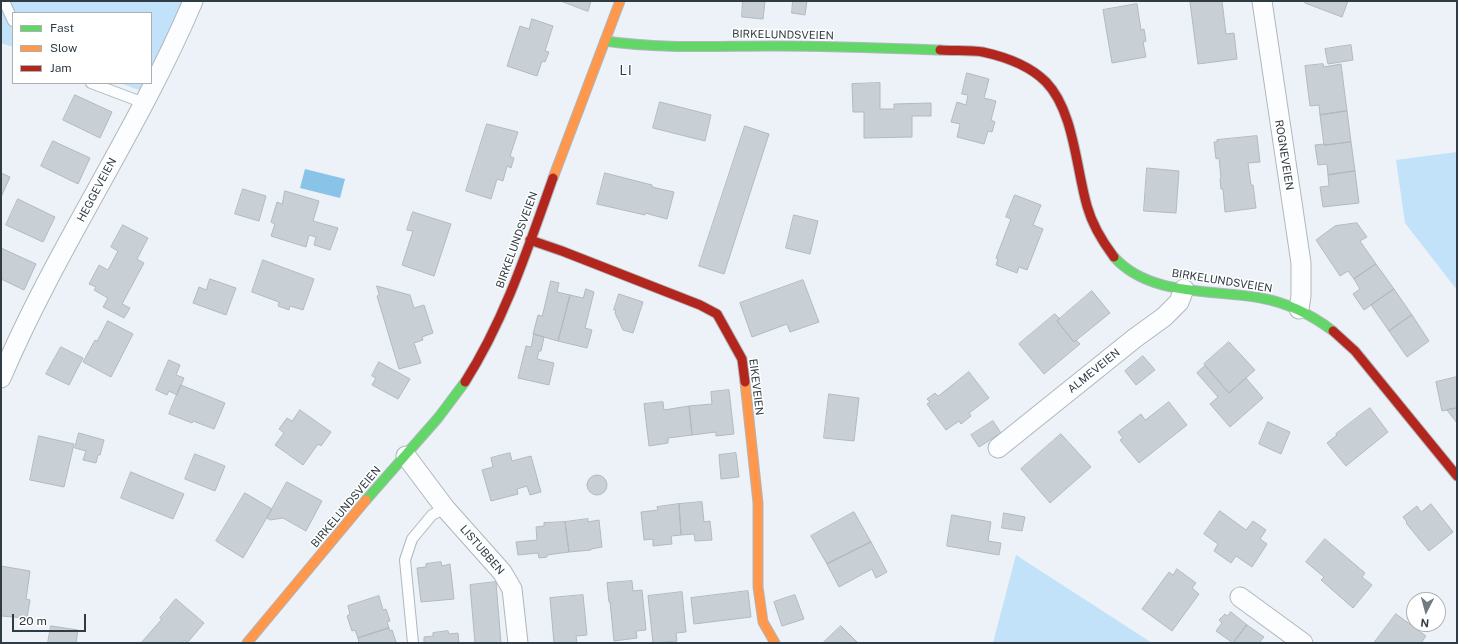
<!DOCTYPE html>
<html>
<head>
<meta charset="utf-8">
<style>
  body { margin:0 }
  #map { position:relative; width:1458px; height:644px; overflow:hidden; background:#ecf2f7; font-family:"Public Sans",sans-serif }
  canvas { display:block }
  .frame { position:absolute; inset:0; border:2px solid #303c44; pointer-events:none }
  .legend { position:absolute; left:12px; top:12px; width:140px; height:72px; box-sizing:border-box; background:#fff; border:1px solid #acb1b4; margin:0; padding:5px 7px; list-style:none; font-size:12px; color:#303c44 }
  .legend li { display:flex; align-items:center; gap:8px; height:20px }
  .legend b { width:20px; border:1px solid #acb1b4 }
  .north { position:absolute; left:1406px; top:592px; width:40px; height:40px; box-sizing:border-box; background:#fff; border:1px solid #acb1b4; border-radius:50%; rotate:186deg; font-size:11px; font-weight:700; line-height:16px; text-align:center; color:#303c44 }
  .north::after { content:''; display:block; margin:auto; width:14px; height:18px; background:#727c83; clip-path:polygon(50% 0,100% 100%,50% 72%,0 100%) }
  .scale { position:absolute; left:12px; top:614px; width:74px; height:18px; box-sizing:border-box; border:2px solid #303c44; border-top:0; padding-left:5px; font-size:12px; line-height:14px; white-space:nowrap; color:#303c44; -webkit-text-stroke:3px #fff; paint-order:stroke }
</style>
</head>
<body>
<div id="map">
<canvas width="1458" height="644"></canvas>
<div class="frame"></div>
<ul class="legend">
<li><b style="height:5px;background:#63d668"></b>Fast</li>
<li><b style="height:5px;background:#ff974d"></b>Slow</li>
<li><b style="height:5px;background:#b3261e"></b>Jam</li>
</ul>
<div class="north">N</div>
<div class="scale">20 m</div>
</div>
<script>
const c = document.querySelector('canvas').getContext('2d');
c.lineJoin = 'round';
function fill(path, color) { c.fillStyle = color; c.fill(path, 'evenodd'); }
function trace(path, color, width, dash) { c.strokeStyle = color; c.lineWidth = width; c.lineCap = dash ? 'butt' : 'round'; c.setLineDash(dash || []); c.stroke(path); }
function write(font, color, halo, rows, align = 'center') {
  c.font = font + ' "Public Sans",sans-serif'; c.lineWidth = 3; c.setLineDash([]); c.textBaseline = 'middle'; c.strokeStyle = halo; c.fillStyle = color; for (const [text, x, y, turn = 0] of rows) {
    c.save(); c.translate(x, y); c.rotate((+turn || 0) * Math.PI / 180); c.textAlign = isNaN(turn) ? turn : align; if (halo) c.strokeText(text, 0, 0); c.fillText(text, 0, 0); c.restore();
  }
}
fill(new Path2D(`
  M1 1H198L158 97 120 83H151V13H13V47L1 43Z
  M1457 152V290L1405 223 1396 160Z
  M1016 555 1152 643H993Z`), '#c1e2f8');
fill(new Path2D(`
  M305 169 345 179 340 198 300 188Z`), '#89c3e8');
const building = new Path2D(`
  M561 1H591L588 11Z
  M743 1H765L763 19 742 17Z
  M793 1H807L805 15 792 13Z
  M1222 1 1226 34 1234 33 1237 59 1198 64 1190 2Z
  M1306 1H1348L1342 17 1305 3Z
  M1137 4 1141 30 1144 29 1146 41 1143 42 1146 57 1112 63 1103 10Z
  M532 19 553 26 545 51 549 52 545 62 542 61 537 76 507 66 520 26 529 29Z
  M1351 45 1353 60 1328 64 1325 49Z
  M1323 64 1324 67 1341 64 1347 111 1320 115 1319 105 1310 106 1305 66Z
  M967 73 989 79 984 98 996 101 991 120 995 122 992 132 988 131 984 144 957 137 960 124 951 122 957 102 966 105 968 95 962 94Z
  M880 83V109H894V104L931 103V116H912V137L864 138V112H853L852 84Z
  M75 95 112 112 100 138 63 120Z
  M660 102 711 115 705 141 653 128Z
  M1347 111 1351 142 1324 145 1320 115Z
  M487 124 518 132 510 156 514 158 511 168 507 166 503 181 497 179 491 199 466 191Z
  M745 126 769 134 724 274 699 266Z
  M1257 136 1260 162 1248 163 1251 185H1253L1256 208 1225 212 1223 189H1221L1220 179 1221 178 1219 158 1216 159 1214 142H1217V140Z
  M53 141 90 158 78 184 41 166Z
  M1351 142 1355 171 1328 175 1327 164 1318 165 1315 145 1324 144V145Z
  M1147 168 1179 171 1176 213 1144 211Z
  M1355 171 1359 203 1323 207 1320 187 1329 186 1328 175Z
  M1 173 10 177 1 197Z
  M605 173 652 185V187L674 192 667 219 645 213V215L597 204Z
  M243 189 266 196 259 221 235 214Z
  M285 191 319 201 313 221 338 228 330 250 314 245 316 237 309 235 306 247 271 236 275 224 271 222 277 202 282 204Z
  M1015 195 1041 205 1033 225 1043 229 1027 270 1019 267 1017 273 996 265 998 259 996 258 1011 219 1006 217Z
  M18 199 55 217 43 242 6 225Z
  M413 212 451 224 434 276 402 265 413 231 407 230Z
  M794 215 818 221 810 254 786 248Z
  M1357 223 1367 237 1360 241 1376 264 1354 279 1348 271 1340 276 1316 240 1335 226Z
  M123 225 148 238 137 259 144 263 122 304 130 308 124 318 103 307 108 298 94 290 96 287 89 284 99 265 108 270 118 251 111 247Z
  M1 248 36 264 24 290 1 279Z
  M263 260 314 279 303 310 290 306 289 310 278 306 279 302 252 292Z
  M1376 264 1394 289 1364 310 1353 294 1360 289 1354 279Z
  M210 279 236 288 226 315 193 303 199 287 206 290Z
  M803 280 819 322 790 332 787 324 752 337 740 303Z
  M551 281 559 283 557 292 570 295 558 341 533 334 538 315 542 316Z
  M377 286 410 295 414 308 424 305 433 333 422 337 423 340 414 343 421 363 399 369 377 296 379 295Z
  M586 289 594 292 585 328 592 330 587 348 558 341 570 295 583 298Z
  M1394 289 1412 315 1389 331 1371 305Z
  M1092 291 1110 313 1074 342 1057 321Z
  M619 294 643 302 633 333 623 330 615 313 616 310H614Z
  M1055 314 1060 319 1057 321 1074 342 1076 340 1080 344 1044 374 1019 344Z
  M1412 315 1429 341 1407 357 1389 331Z
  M108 321 133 334 111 377 83 362 95 340 97 341Z
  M534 334 544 337 541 351H539L537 359 554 363 549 385 518 378 526 346 531 347Z
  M1229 342 1255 370 1229 393 1204 364Z
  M61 347 83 358 69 385 46 374Z
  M1143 356 1155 370 1136 385 1125 371Z
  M169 360 180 365 176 375 184 378 177 395 169 391 167 395 156 390Z
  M379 362 410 379 398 399 372 385 376 378 372 376Z
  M1205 366 1229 393 1246 378 1263 398 1230 427 1210 404 1218 397 1197 373Z
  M969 372 989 398 969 413 971 416 961 424 959 421 946 430 927 404 930 402 927 399 935 393 938 396Z
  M1457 377V408L1442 411 1436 382Z
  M181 385 225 403 214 429 193 421 192 423 169 414Z
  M729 390 734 434 716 436V432L692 435 689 406 712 404 711 392Z
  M829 394 859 398 854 441 824 438Z
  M663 402 664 410 689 406 692 435 668 438V443L649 446 644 404Z
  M1169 402 1187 425 1139 463 1120 440 1123 438 1118 432 1141 414 1145 420Z
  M1370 408 1388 432 1346 466 1327 443 1337 435 1336 434Z
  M1457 408V423L1447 410Z
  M300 410 331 432 321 446 318 444 303 465 275 445 284 433 279 429 287 418 292 421Z
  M993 421 1001 433 979 447 971 435Z
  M1268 422 1290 432 1281 454 1259 444Z
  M79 433 104 440 100 455H98L96 463 83 460 86 451 75 448Z
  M1061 434 1091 467 1050 503 1021 469Z
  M39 436 74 444 64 487 30 480Z
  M510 453 512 461 531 456 541 492 530 495 527 486 517 489 518 494 491 501 482 470 493 467 491 458Z
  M736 453 739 477 721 479 719 455Z
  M195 454 225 466 215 491 185 479Z
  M131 472 184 494 173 519 121 498Z
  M587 485a10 10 0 1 1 20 0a10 10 0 1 1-20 0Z
  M287 482 322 501 306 531 283 518 270 520 267 518Z
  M245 493 272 509 243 558 216 541Z
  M702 502 704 522 710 521 712 540 695 541 694 534 681 535 679 504Z
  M679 504 681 535 671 536 672 544 653 546V539L644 540 641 512 658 510 657 507Z
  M1431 504 1453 532 1429 551 1406 523 1407 522 1403 517 1417 506 1421 512Z
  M1220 511 1246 530 1253 521 1266 530 1260 539 1267 544 1252 567 1236 556 1231 563 1214 551 1218 544 1204 534Z
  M854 512 871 542 827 564 811 536Z
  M1004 513 1025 517 1022 531 1002 528Z
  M952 515 991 522 988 541 1001 543 999 555 947 546Z
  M588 519V522L599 520 602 547 591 549V550L569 552 565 522Z
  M565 522 569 552 547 555V557L539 558 538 553 518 555 516 542 537 540 536 527 544 526V523Z
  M1325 539 1365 573 1362 577 1372 585 1353 608 1321 580 1324 577 1306 562Z
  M871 542 887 572 876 578 872 569 839 587 827 564Z
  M441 562 442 566 450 564 454 599 421 602 417 568 426 567V564Z
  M1 566 30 571 26 599 30 600 27 618 1 616Z
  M1177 569 1196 583 1192 588 1199 594 1172 631 1142 609 1169 572 1173 575Z
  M632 581 633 591 642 590 646 630 636 631 637 638 614 641 610 602H609L607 583Z
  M496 582 501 643H475L470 585Z
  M748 591 751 617 694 624 691 598Z
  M682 592 686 632 676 633 677 641 653 643 648 596Z
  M583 595 587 635 576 636 577 643H554L550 598Z
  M795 595 804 619 782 626 774 602Z
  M379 596 383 610 386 609 390 621 387 622 389 628 358 638 355 630 352 631 347 616 350 614 348 606Z
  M176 599 204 623 187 643 184 640 182 643H141L162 619 160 618Z
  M1231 612 1247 625 1233 643 1216 631 1222 623 1219 620 1225 614 1227 616Z
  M1396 614 1426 636 1421 643H1374Z
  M1247 625 1264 637 1259 643H1233Z
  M51 626 78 630 76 643H48Z
  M841 626 858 643H823Z
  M389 628 390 631 392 630 396 642 393 643H358H359L358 638Z
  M448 631 449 634 458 633 459 643H424V637L433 636V633Z`);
fill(building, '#c8d0d6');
trace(building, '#b2babf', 1);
const lane = new Path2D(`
  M4 1 13 21
  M91 83 144 103
  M413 643 405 560 412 539 432 515 445 508`);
const street = new Path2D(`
  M1262 1 1301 263V296L1299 309
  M1 378C56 248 138 131 193 1
  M998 448 1135 338 1164 317 1179 302 1184 289
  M406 456 445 508 502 572 512 589 518 643
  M1240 597 1303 643`);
const fast = new Path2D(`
  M605 41C661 49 716 46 773 46 829 46 884 48 940 50
  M1114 257C1150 297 1213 289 1261 298 1288 303 1312 315 1333 331
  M366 500 438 418 465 382`);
const slow = new Path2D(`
  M553 178 620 1
  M745 382 758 503V587L763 622 775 643
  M247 643 366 500`);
const jam = new Path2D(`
  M940 50C954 51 970 50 983 52 1006 57 1029 65 1046 82 1074 111 1076 168 1087 206 1092 224 1102 241 1114 257
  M530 240 562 251 700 305 717 314 742 359 745 382
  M1333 331 1355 351 1457 476
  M465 382C505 319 528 248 553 178`);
trace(lane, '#afb7bd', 12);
trace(street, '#afb7bd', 21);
trace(fast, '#afb7bd', 11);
trace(slow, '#afb7bd', 11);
trace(jam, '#afb7bd', 11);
trace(lane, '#fcfdfe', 10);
trace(street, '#fcfdfe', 19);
trace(fast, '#63d668', 9);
trace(slow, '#ff974d', 9);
trace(jam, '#b3261e', 9);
write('11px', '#303c44', '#fff', [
  ["BIRKELUNDSVEIEN",783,35,1],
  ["ROGNEVEIEN",1284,155,81],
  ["HEGGEVEIEN",97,190,-62],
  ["BIRKELUNDSVEIEN",517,240,-70],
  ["BIRKELUNDSVEIEN",1222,281,9],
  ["ALMEVEIEN",1094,371,-39],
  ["EIKEVEIEN",756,387,83],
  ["BIRKELUNDSVEIEN",346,507,-50],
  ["LISTUBBEN",482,550,49]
]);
c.letterSpacing = '1px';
write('13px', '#233d4d', '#fff', [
  ["LI",626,71]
]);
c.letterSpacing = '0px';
</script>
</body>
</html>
